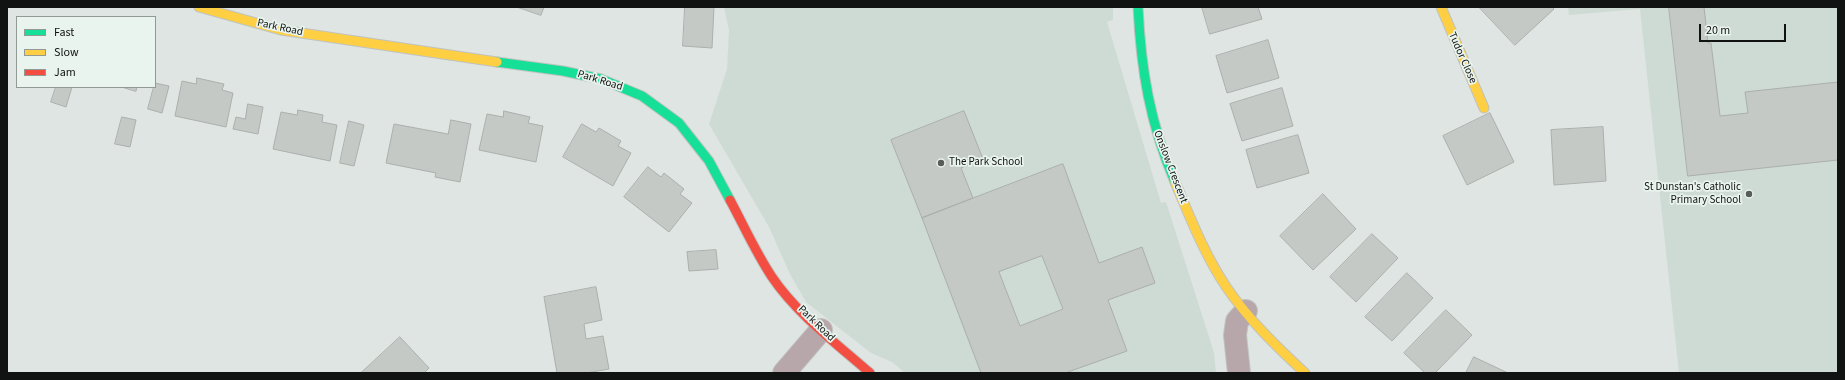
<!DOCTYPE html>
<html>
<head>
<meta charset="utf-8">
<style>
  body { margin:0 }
  #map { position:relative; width:1845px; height:380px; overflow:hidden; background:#dfe5e2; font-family:"Source Sans 3",sans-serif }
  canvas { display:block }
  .frame { position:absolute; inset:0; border:8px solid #101311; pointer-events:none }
  .legend { position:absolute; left:16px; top:16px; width:140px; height:72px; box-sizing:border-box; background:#eaf4ef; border:1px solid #939a96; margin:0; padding:5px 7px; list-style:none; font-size:12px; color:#101311 }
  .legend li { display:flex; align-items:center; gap:8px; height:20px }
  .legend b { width:20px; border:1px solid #939a96 }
  .scale { position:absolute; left:1699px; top:24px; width:87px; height:18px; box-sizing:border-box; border:2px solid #101311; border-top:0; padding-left:5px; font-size:12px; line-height:14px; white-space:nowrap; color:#101311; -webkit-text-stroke:3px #eaf4ef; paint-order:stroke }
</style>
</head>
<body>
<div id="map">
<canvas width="1845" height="380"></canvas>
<div class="frame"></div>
<ul class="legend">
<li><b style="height:5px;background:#16e098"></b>Fast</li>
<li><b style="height:5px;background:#ffcf43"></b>Slow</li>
<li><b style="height:5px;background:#f24e42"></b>Jam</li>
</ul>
<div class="scale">20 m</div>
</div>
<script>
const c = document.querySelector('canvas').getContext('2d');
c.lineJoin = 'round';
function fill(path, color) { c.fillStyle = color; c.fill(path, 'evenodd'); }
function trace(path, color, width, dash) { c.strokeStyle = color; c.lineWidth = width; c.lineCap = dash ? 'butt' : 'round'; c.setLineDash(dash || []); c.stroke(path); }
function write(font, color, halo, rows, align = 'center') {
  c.font = font + ' "Source Sans 3",sans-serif'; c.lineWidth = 3.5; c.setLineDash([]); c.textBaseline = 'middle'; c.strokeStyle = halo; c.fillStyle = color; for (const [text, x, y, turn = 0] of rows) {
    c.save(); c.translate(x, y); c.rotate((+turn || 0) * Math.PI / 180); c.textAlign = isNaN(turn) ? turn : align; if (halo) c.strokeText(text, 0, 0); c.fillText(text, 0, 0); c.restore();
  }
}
fill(new Path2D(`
  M724 7H1113V20L1107 22 1161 203 1166 202 1210 340 1214 353 1216 373H905L892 362 871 353 806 302 790 274 769 227 709 124 727 69 729 30Z
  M1568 7H1838V373H1679L1640 9 1569 15Z`), '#cedbd4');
const building = new Path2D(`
  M517 7H544L541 15Z
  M685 7H714L712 48 683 46Z
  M1202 7H1258L1262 19 1210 34Z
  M1479 7H1552L1554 9 1515 45Z
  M1669 7H1704L1708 43H1711L1720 116 1748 113 1745 92 1838 82V160L1688 176Z
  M1268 40 1279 78 1227 93 1216 56Z
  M197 78 224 84 222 90 233 93 226 127 175 116 182 81 196 84Z
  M155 83 169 86 162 113 148 109Z
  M56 87H72L66 107 51 102Z
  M122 87H137L136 91Z
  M1282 88 1293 126 1242 141 1230 104Z
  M248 104 263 107 258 134 233 129 236 117 245 119Z
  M298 110 323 115 322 122 337 125 330 161 273 149 281 112 297 115Z
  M504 111 530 117 528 123 543 126 536 162 479 150 487 114 503 117Z
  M964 111 983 159 961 168 973 198 922 218 891 140Z
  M1490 113 1514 162 1467 185 1443 136Z
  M122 117 136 120 130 147 115 144Z
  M451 120 471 124 460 182 435 177 436 173 386 163 394 124 448 134Z
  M349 121 364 125 354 166 340 163Z
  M582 124 596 132 599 128 621 141 618 146 631 153 613 186 563 157Z
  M1603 127 1606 181 1554 185 1551 130Z
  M1298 135 1309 173 1257 188 1246 150Z
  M1063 164 1099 263 1142 247 1155 283 1108 300 1127 351 1065 373H981L922 218ZM1042 256 1063 309 1020 326 999 272Z
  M648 167 661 177 664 173 684 189 680 194 692 203 669 232 624 197Z
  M1323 194 1356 229 1313 270 1280 236Z
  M1372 234 1398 258 1356 302 1330 277Z
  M716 250 718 269 689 271 687 252Z
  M1407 273 1433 298 1392 341 1365 317Z
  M596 287 602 320 584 324 586 339 603 336 609 369 586 373H557L544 297Z
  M1446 310 1472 335 1435 373H1425L1404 353Z
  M400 337 429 368 424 373H361Z
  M1474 357 1508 373H1466Z`);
fill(building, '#c5c9c6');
trace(building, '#abafad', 1);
const street = new Path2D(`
  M784 373 821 330
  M1239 373 1235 335 1237 321 1246 311`);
const fast = new Path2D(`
  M1138 7C1141 70 1150 124 1175 182
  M497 62 563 71 601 79 642 96 679 123 709 161 730 200`);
const slow = new Path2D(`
  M199 7 281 30 497 62
  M1441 7 1484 108
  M1175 182C1190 217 1205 256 1227 288 1249 320 1277 347 1305 373`);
const jam = new Path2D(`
  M730 200C744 226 756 253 772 277 797 314 837 344 870 373`);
trace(street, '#bfc3c1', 24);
trace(fast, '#bfc3c1', 11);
trace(slow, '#bfc3c1', 11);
trace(jam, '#bfc3c1', 11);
trace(street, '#b8a7aa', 22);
trace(fast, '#16e098', 9);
trace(slow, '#ffcf43', 9);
trace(jam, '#f24e42', 9);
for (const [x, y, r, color] of [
  [941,163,4,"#585c5a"],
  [1749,194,4,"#585c5a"]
]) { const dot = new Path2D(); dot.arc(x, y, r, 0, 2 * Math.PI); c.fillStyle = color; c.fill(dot); trace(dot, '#eaf4ef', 1.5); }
write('11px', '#101311', '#eaf4ef', [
  ["Park Road",280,28,12],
  ["Tudor Close",1462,58,66],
  ["Park Road",600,81,17],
  ["Onslow Crescent",1170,167,69],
  ["Park Road",816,324,44]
]);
write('11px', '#101311', '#eaf4ef', [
  ["The Park School",949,163],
  ["St Dunstan's Catholic",1741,188,"right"],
  ["Primary School",1741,201,"right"]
], 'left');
</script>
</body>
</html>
